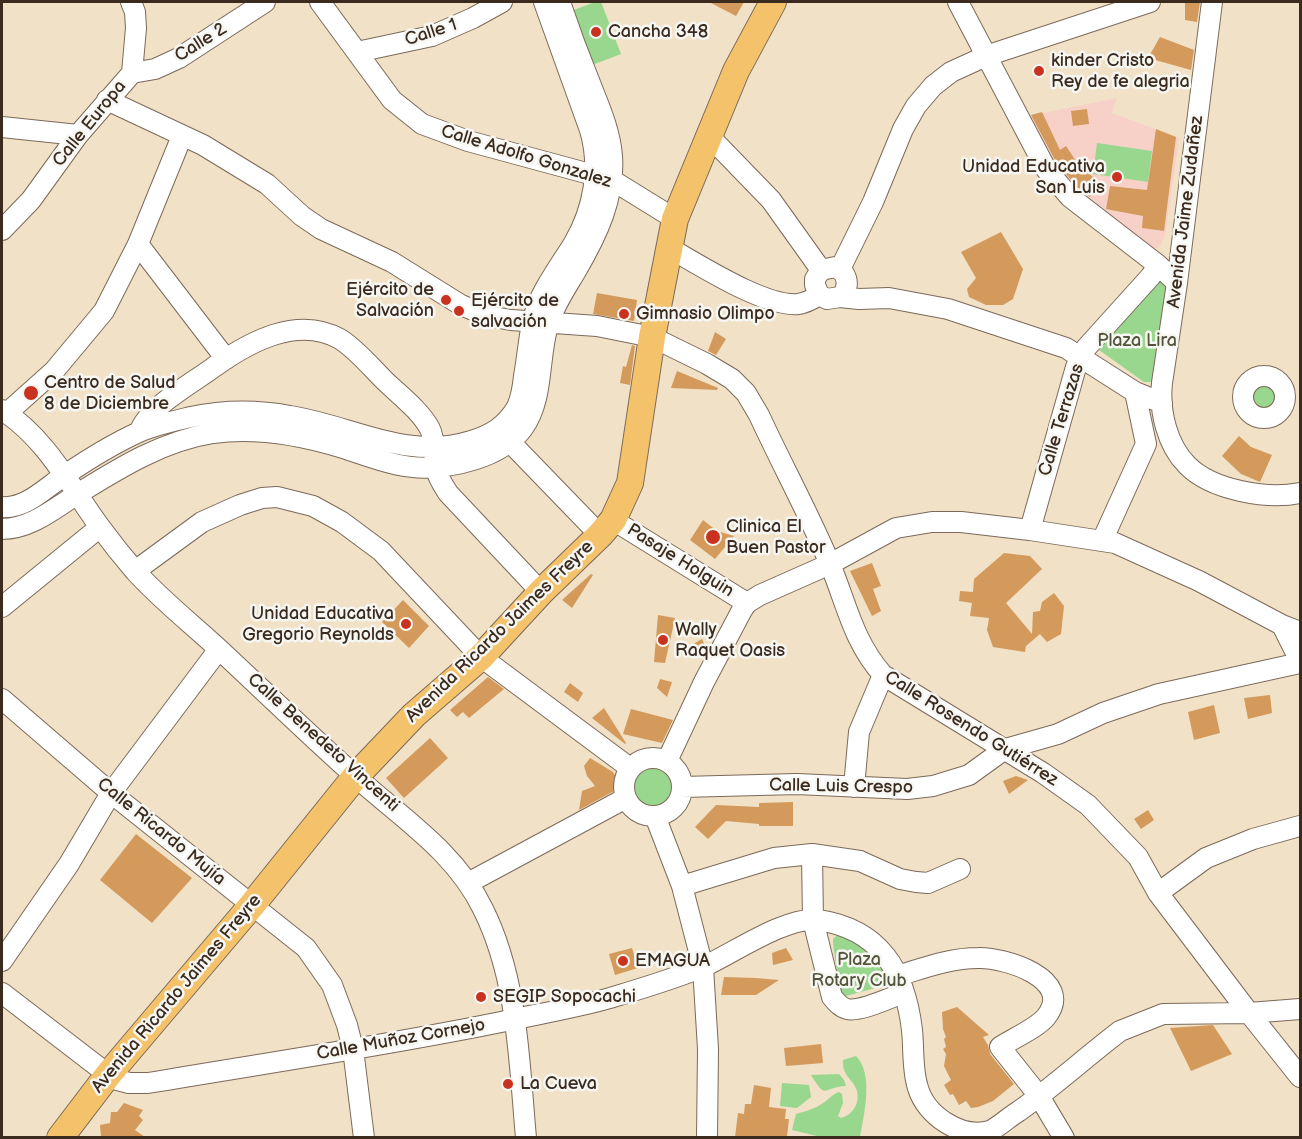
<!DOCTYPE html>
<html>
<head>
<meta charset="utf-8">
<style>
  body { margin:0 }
  #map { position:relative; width:1302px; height:1139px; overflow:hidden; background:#f1e1c7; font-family:"Balsamiq Sans",sans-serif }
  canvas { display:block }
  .frame { position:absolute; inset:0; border:3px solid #3b2a1e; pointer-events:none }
</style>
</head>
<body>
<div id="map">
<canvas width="1302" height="1139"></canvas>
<div class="frame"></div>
</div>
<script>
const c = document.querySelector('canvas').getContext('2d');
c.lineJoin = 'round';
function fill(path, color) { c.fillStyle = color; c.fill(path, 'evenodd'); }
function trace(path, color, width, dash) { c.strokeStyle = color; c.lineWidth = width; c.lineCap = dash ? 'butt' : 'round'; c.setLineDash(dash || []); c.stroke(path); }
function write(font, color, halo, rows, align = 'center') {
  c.font = font + ' "Balsamiq Sans",sans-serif'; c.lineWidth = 5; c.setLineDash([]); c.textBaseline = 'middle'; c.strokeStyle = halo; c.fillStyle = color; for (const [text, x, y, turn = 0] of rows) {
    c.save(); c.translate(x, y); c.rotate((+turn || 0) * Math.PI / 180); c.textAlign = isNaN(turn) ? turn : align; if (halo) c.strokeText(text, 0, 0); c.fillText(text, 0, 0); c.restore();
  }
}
fill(new Path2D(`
  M1117 98 1112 113 1179 138 1165 236 1159 247 1155 249H1152L1088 201 1057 172 1029 116Z`), '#f7d1c8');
fill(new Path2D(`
  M595 2H601L621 54 592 65 571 11Z
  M1097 143 1152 151 1148 182 1093 174Z
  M1161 278 1174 289 1157 378 1151 382H1144L1099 350 1098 339Z
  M1247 398a16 16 0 1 1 32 0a16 16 0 1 1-32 0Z
  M631 787a22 22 0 1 1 44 0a22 22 0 1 1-44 0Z
  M837 935H842C861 945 892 958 886 985L846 996 840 994 833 943V939Z
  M856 1056C874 1074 864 1115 860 1137H821L792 1130 796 1114C807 1111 817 1108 826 1101 831 1097 833 1094 839 1092L842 1094 843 1103 838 1116 841 1118C853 1115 860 1103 857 1091 853 1078 842 1077 843 1060Z
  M839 1074 844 1080 846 1086C822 1087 827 1101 811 1075Z
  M782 1083 809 1085 811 1097 797 1108 780 1106Z`), '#98d78d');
fill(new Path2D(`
  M709 2H744L736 16Z
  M1185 2H1200L1197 22 1185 20Z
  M1160 37 1194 50 1191 70 1148 58Z
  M1087 109 1089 124 1073 126 1071 111Z
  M1042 112 1060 150 1066 146 1076 161 1098 182 1090 197 1078 188 1056 162 1031 115Z
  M1156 129 1176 137 1164 231 1142 228 1143 216 1106 209 1110 186 1147 190Z
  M1001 232 1023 269 1013 299 1003 305H986L969 297 967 289 976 278 961 252Z
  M597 293 637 300 634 321 593 314Z
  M715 332 726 339 716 355 708 351Z
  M632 345 635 346 630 385 620 383 623 366 626 367Z
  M677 371 718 388 717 390 671 388Z
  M1239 436 1251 447 1272 455 1260 482 1241 474 1222 456Z
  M703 520 717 531 734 536 715 559 690 540Z
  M1004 553 1030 556 1042 569 1006 603 1032 634 1033 612 1040 611 1042 602 1054 593 1064 606 1061 634 1047 642 1040 634 1026 646 1025 652 993 647 987 630 989 618 970 616 972 603 959 601 960 591 973 592 974 579Z
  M872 563 881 586 873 589 881 611 872 616 850 571Z
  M591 574 593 575 572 608 562 600Z
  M403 600 429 626 409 648 382 622Z
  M658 615 675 618 665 663 654 662Z
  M702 639 706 648 703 656 679 652Z
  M488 677 504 689 469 718 463 712 457 717 450 710Z
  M660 679 672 682 667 697 657 688Z
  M570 683 583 693 578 702 564 692Z
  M1270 695 1272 713 1248 719 1244 698Z
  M1214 705 1220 733 1194 740 1188 712Z
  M604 708 626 743 625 744 592 718Z
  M631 709 673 720 662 743 623 734Z
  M430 738 448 758 404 798 386 778Z
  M590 758 613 772 618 780 616 790 579 810 582 791 595 786 587 776 584 766Z
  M1016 776 1028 780 1009 794 1003 781Z
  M793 802V826H759V824L726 821 708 839 695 827 716 805 759 807V803Z
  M1148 810 1154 820 1141 829 1134 819Z
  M136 834 192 878 152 923 100 880Z
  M632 948 638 968 615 975 609 954Z
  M786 948 793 960 773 965 772 953Z
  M724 977 756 978 779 980 756 995H721Z
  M957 1007 989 1035 983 1037 988 1045 990 1054 1014 1084 993 1101 978 1107 971 1108 966 1101 959 1105 953 1094 950 1095 944 1085 951 1080 944 1066 946 1054 943 1049 946 1047 944 1039 946 1037 943 1029 942 1012Z
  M1213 1025 1232 1054 1191 1071 1170 1028Z
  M821 1044 823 1063 786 1066 784 1048Z
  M754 1085 771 1088 769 1107 786 1109 785 1119H789L787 1137H735L738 1113 744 1114 745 1104H751Z
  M124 1103 143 1110 139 1116 143 1120 135 1130 145 1137H101L100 1125 110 1123 111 1112H117Z`), '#d39a5c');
const minor = new Path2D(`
  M320 2 392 100 422 124 468 141 612 180 675 219
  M958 2 1046 169 1070 197 1158 265 1177 283
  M1212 2 1177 283 1162 383C1159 411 1167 445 1187 465 1211 490 1268 500 1300 493
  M357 52 432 36 473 18 502 2
  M132 73 155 69 179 58 265 2
  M107 100 203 145 267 184 302 216 321 229 392 262 461 305 488 316 511 320 597 326 652 337 707 364 732 379 746 393 759 415C782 465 809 514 830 564 847 605 853 641 883 675L1043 773 1088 805 1138 857 1158 893 1249 1013 1300 1077
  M2 127 78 135
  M710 137 771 200 821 270
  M2 230 31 200 78 135 132 73 136 28 135 12 131 2
  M138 244 226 359
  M669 248C700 265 764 307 798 304 806 303 813 299 819 295
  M840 269 873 202 903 129 916 106 933 86 951 72 986 56 1150 2
  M840 297C848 290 849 281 843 272L835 267 821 270 815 279V285L819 295 827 299 840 297 859 299 889 298 948 309 1066 348 1135 392 1162 403
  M1243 397a21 21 0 1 1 42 0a21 21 0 1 1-42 0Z
  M2 410C46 438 70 486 100 527 111 542 123 557 135 571 161 600 192 624 221 651 265 692 309 735 354 775 400 817 455 851 483 909 518 979 519 1061 526 1138
  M7 413 54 371 104 311 138 244 182 136
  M140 431C147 408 194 382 214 367 249 342 298 315 340 339 356 349 370 366 383 379 398 394 420 410 430 429 436 441 433 456 436 469 438 478 443 485 448 493L541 592
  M510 442 600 535
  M2 507C26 509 45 488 65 475 87 460 115 443 139 432 155 425 174 421 191 417 224 410 258 410 290 416 353 426 406 461 471 441 491 435 506 426 517 407 521 398 523 386 524 376 529 349 529 322 541 297 550 278 563 261 574 243 594 208 601 168 590 130L544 2
  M613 520 747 603
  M2 529C31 529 55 508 79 493 121 467 163 441 213 433 257 427 301 435 343 448 374 458 404 471 437 467 467 464 504 454 523 428 544 399 538 358 548 325 554 305 566 288 576 271 597 235 615 198 612 156 610 130 599 106 590 83 579 56 569 29 560 2
  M1030 530 1076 367 1086 348 1151 276 1158 265
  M1102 541 1146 444 1135 392
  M135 571 202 522 240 505 262 498 277 497 313 506 342 522 381 551 481 657 630 768
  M2 607 100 527
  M1282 625 1300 661
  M2 699 111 793 306 948 332 985 347 1025 353 1049 364 1138
  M624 787a29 29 0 1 1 58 0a29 29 0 1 1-58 0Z
  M667 761 704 682 742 610 747 603 760 595 830 564 896 528 932 522H961L1030 530 1115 543 1199 581 1282 625 1300 632
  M682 787 797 784 907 789 933 786 969 775 1005 749 1058 734 1103 713 1159 694 1300 663
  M854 787 859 732 883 675
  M655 816 682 886 703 967 708 1049 707 1138
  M812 854 813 920 832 997C836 1002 840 1007 847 1009 861 1012 889 998 903 993
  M468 883 626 798
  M682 886 774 858 812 854 860 861 900 879 916 882 928 883 960 869
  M1158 893 1206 858 1253 839 1300 826
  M2 961 69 864 111 793 219 649
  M897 976C924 968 950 958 978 958 1004 957 1076 979 1046 1017 1037 1028 1012 1039 1000 1047L1039 1096 1064 1138
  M2 993 114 1079 129 1083H148C266 1063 384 1046 501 1022 538 1014 575 1008 610 998 640 989 677 978 705 966 735 952 787 916 818 920 880 929 905 971 912 1030 914 1049 912 1070 918 1088 926 1115 960 1139 990 1131 1000 1126 1009 1117 1019 1111 1054 1086 1086 1057 1120 1031L1163 1014 1249 1013 1300 1009`);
const major = new Path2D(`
  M60 1138 108 1075 252 905 355 777 414 715 481 657 541 592 600 535 613 520 630 483 652 337 675 219 736 71 773 2`);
trace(minor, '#7b6a59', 22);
trace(major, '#7b6a59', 28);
trace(minor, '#fff', 20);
trace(major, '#f3c26a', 26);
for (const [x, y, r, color] of [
  [596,32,6,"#c8321e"],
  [1039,71,6,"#c8321e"],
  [1117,177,6,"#c8321e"],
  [446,300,6,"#c8321e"],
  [459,311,6,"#c8321e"],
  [624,314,6,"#c8321e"],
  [31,393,8,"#c8321e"],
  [713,537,8,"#c8321e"],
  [406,624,6,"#c8321e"],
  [663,640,6,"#c8321e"],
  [623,961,6,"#c8321e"],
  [481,997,6,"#c8321e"],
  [508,1084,6,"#c8321e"]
]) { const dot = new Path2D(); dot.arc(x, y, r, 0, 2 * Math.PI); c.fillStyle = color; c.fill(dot); trace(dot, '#f6f6f2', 2); }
write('18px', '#3b2a1e', '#f6f6f2', [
  ["Cancha 348",608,32],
  ["kinder Cristo",1051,61],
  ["Rey de fe alegria",1051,82],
  ["Unidad Educativa",1105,167,"right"],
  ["San Luis",1105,188,"right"],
  ["Ejército de",434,290,"right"],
  ["Salvación",434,311,"right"],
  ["Ejército de",471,301],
  ["salvación",471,322],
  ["Gimnasio Olimpo",636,314],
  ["Centro de Salud",44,383],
  ["8 de Diciembre",44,404],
  ["Clinica El",726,527],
  ["Buen Pastor",726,548],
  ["Unidad Educativa",394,614,"right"],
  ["Gregorio Reynolds",394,635,"right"],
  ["Wally",675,630],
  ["Raquet Oasis",675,651],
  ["EMAGUA",635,961],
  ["SEGIP Sopocachi",493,997],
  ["La Cueva",520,1084]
], 'left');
write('18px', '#3b2a1e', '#f6f6f2', [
  ["Calle 1",431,33,-18],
  ["Calle 2",201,43,-32],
  ["Calle Europa",90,124,-51],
  ["Calle Adolfo Gonzalez",526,157,17],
  ["Avenida Jaime Zudañez",1186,212,-83],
  ["Calle Terrazas",1062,420,-73],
  ["Pasaje Holguin",680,561,32],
  ["Avenida Ricardo Jaimes Freyre",500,632,-44],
  ["Calle Rosendo Gutiérrez",971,729,32],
  ["Calle Benedeto Vincenti",323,743,42],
  ["Calle Luis Crespo",841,787,1],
  ["Calle Ricardo Mujía",161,832,39],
  ["Avenida Ricardo Jaimes Freyre",177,994,-50],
  ["Calle Muñoz Cornejo",401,1040,-10]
]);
write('18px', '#52553a', '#f6f6f2', [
  ["Plaza Lira",1137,341],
  ["Plaza",859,960],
  ["Rotary Club",859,981]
]);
</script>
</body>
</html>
